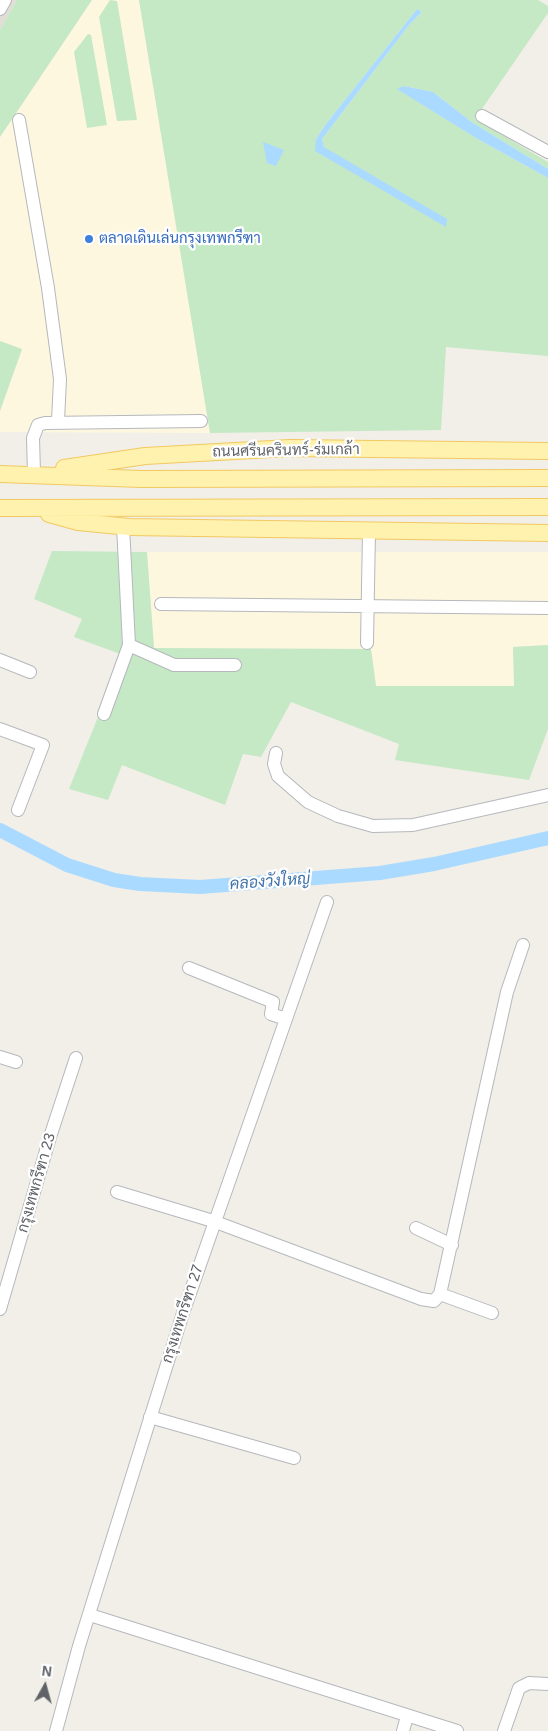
<!DOCTYPE html>
<html>
<head>
<meta charset="utf-8">
<style>
  body { margin:0 }
  #map { position:relative; width:548px; height:1731px; overflow:hidden; background:#f1efe8; font-family:Arial,sans-serif }
  canvas { display:block }
  .north { position:absolute; left:20px; top:1661px; width:50px; height:50px; -webkit-text-stroke:4px #fff; paint-order:stroke; rotate:7deg; font-size:14px; font-weight:700; line-height:20px; text-align:center; color:#5f6368 }
  .north::after { content:''; display:block; margin:auto; width:18px; height:22px; background:#5f6368; clip-path:polygon(50% 0,100% 100%,50% 72%,0 100%) }
</style>
</head>
<body>
<div id="map">
<canvas width="548" height="1731"></canvas>
<div class="north">N</div>
</div>
<script>
const c = document.querySelector('canvas').getContext('2d');
c.lineJoin = 'round';
function fill(path, color) { c.fillStyle = color; c.fill(path, 'evenodd'); }
function trace(path, color, width, dash) { c.strokeStyle = color; c.lineWidth = width; c.lineCap = dash ? 'butt' : 'round'; c.setLineDash(dash || []); c.stroke(path); }
function write(font, color, halo, rows, align = 'center') {
  c.font = font + ' Arial,Sarabun,sans-serif'; c.lineWidth = 4.5; c.setLineDash([]); c.textBaseline = 'middle'; c.strokeStyle = halo; c.fillStyle = color; for (const [text, x, y, turn = 0] of rows) {
    c.save(); c.translate(x, y); c.rotate((+turn || 0) * Math.PI / 180); c.textAlign = isNaN(turn) ? turn : align; if (halo) c.strokeText(text, 0, 0); c.fillText(text, 0, 0); c.restore();
  }
}
fill(new Path2D(`
  M92 0H139L210 433 0 432V411L22 350 0 341V137Z
  M147 552H548V645L513 647 515 686H376L371 649 154 648Z`), '#fef7e0');
fill(new Path2D(`
  M0 0H17L0 30Z`), '#e1ded6');
fill(new Path2D(`
  M17 0H92L0 137V30Z
  M110 0 117 1 137 120 117 121 99 17Z
  M139 0H538L548 6V13L475 119 548 162V169L473 123 433 92 404 86 398 89 476 138 548 178V356L446 347 441 430 210 433ZM417 9 422 12 409 25 322 139 324 147 316 139 326 124Z
  M88 34 91 35 107 125 87 128 74 52Z
  M0 341 22 349 0 411Z
  M52 551 147 552 154 648 371 649 376 686H514L513 647 548 645V729L529 780 395 760 399 744 291 702 261 757 243 754 225 805 122 765 108 800 69 789 123 655 74 637 82 619 34 599Z`), '#c5e8c5');
fill(new Path2D(`
  M417 9 422 12 409 25 322 139 324 147 447 219 446 227 315 151 316 139 326 124Z
  M404 86 433 92 473 123 548 169V178L476 138 397 89Z
  M263 142 284 150 276 166 267 163Z`), '#aadaff');
trace(new Path2D(`
  M0 830 67 865 114 880 140 884 200 887 380 873 434 864 548 838`), '#aadaff', 14);
const minor = new Path2D(`
  M0 9 5 0
  M482 116 548 152
  M19 120 48 288 60 379 58 421
  M34 473 33 438 38 425 45 423 201 421
  M161 604 548 608
  M367 643 369 532
  M129 645 174 665H235
  M0 660 30 672
  M104 714 129 645 123 526
  M0 729 43 745 18 810
  M276 753 274 764 278 776 308 802 338 816 373 826 413 825 548 795
  M189 968 273 1002 271 1014 286 1019
  M0 1057 16 1062
  M117 1192 213 1221 421 1299 434 1301 440 1294 507 992 523 945
  M416 1228 452 1245
  M440 1294 492 1313
  M0 1309 50 1137 76 1058
  M150 1417 294 1458
  M90 1615 457 1731
  M56 1731 79 1646 183 1313 327 902
  M403 1731 407 1716
  M504 1731 519 1688 529 1683 548 1684`);
const major = new Path2D(`
  M64 468 145 456 290 448 548 451
  M0 474 141 479 548 478
  M0 508 548 507
  M49 514 78 522 129 527 548 533`);
trace(minor, '#b5b8bc', 14);
trace(major, '#f2c960', 18);
trace(minor, '#fff', 12);
trace(major, '#fff2af', 16);
for (const [x, y, r, color] of [
  [89,239,5,"#3f7fe0"]
]) { const dot = new Path2D(); dot.arc(x, y, r, 0, 2 * Math.PI); c.fillStyle = color; c.fill(dot); trace(dot, '#fff', 2); }
write('15px', '#366cbe', '#fff', [
  ["ตลาดเดินเล่นกรุงเทพกรีฑา",99,239]
], 'left');
write('15px', '#5f6368', '#fff', [
  ["ถนนศรีนครินทร์-ร่มเกล้า",286,451,-1],
  ["กรุงเทพกรีฑา 23",37,1183,-74],
  ["กรุงเทพกรีฑา 27",183,1314,-72]
]);
write('italic 16px', '#4174aa', '#fff', [
  ["คลองวังใหญ่",270,882,-4]
]);
</script>
</body>
</html>
